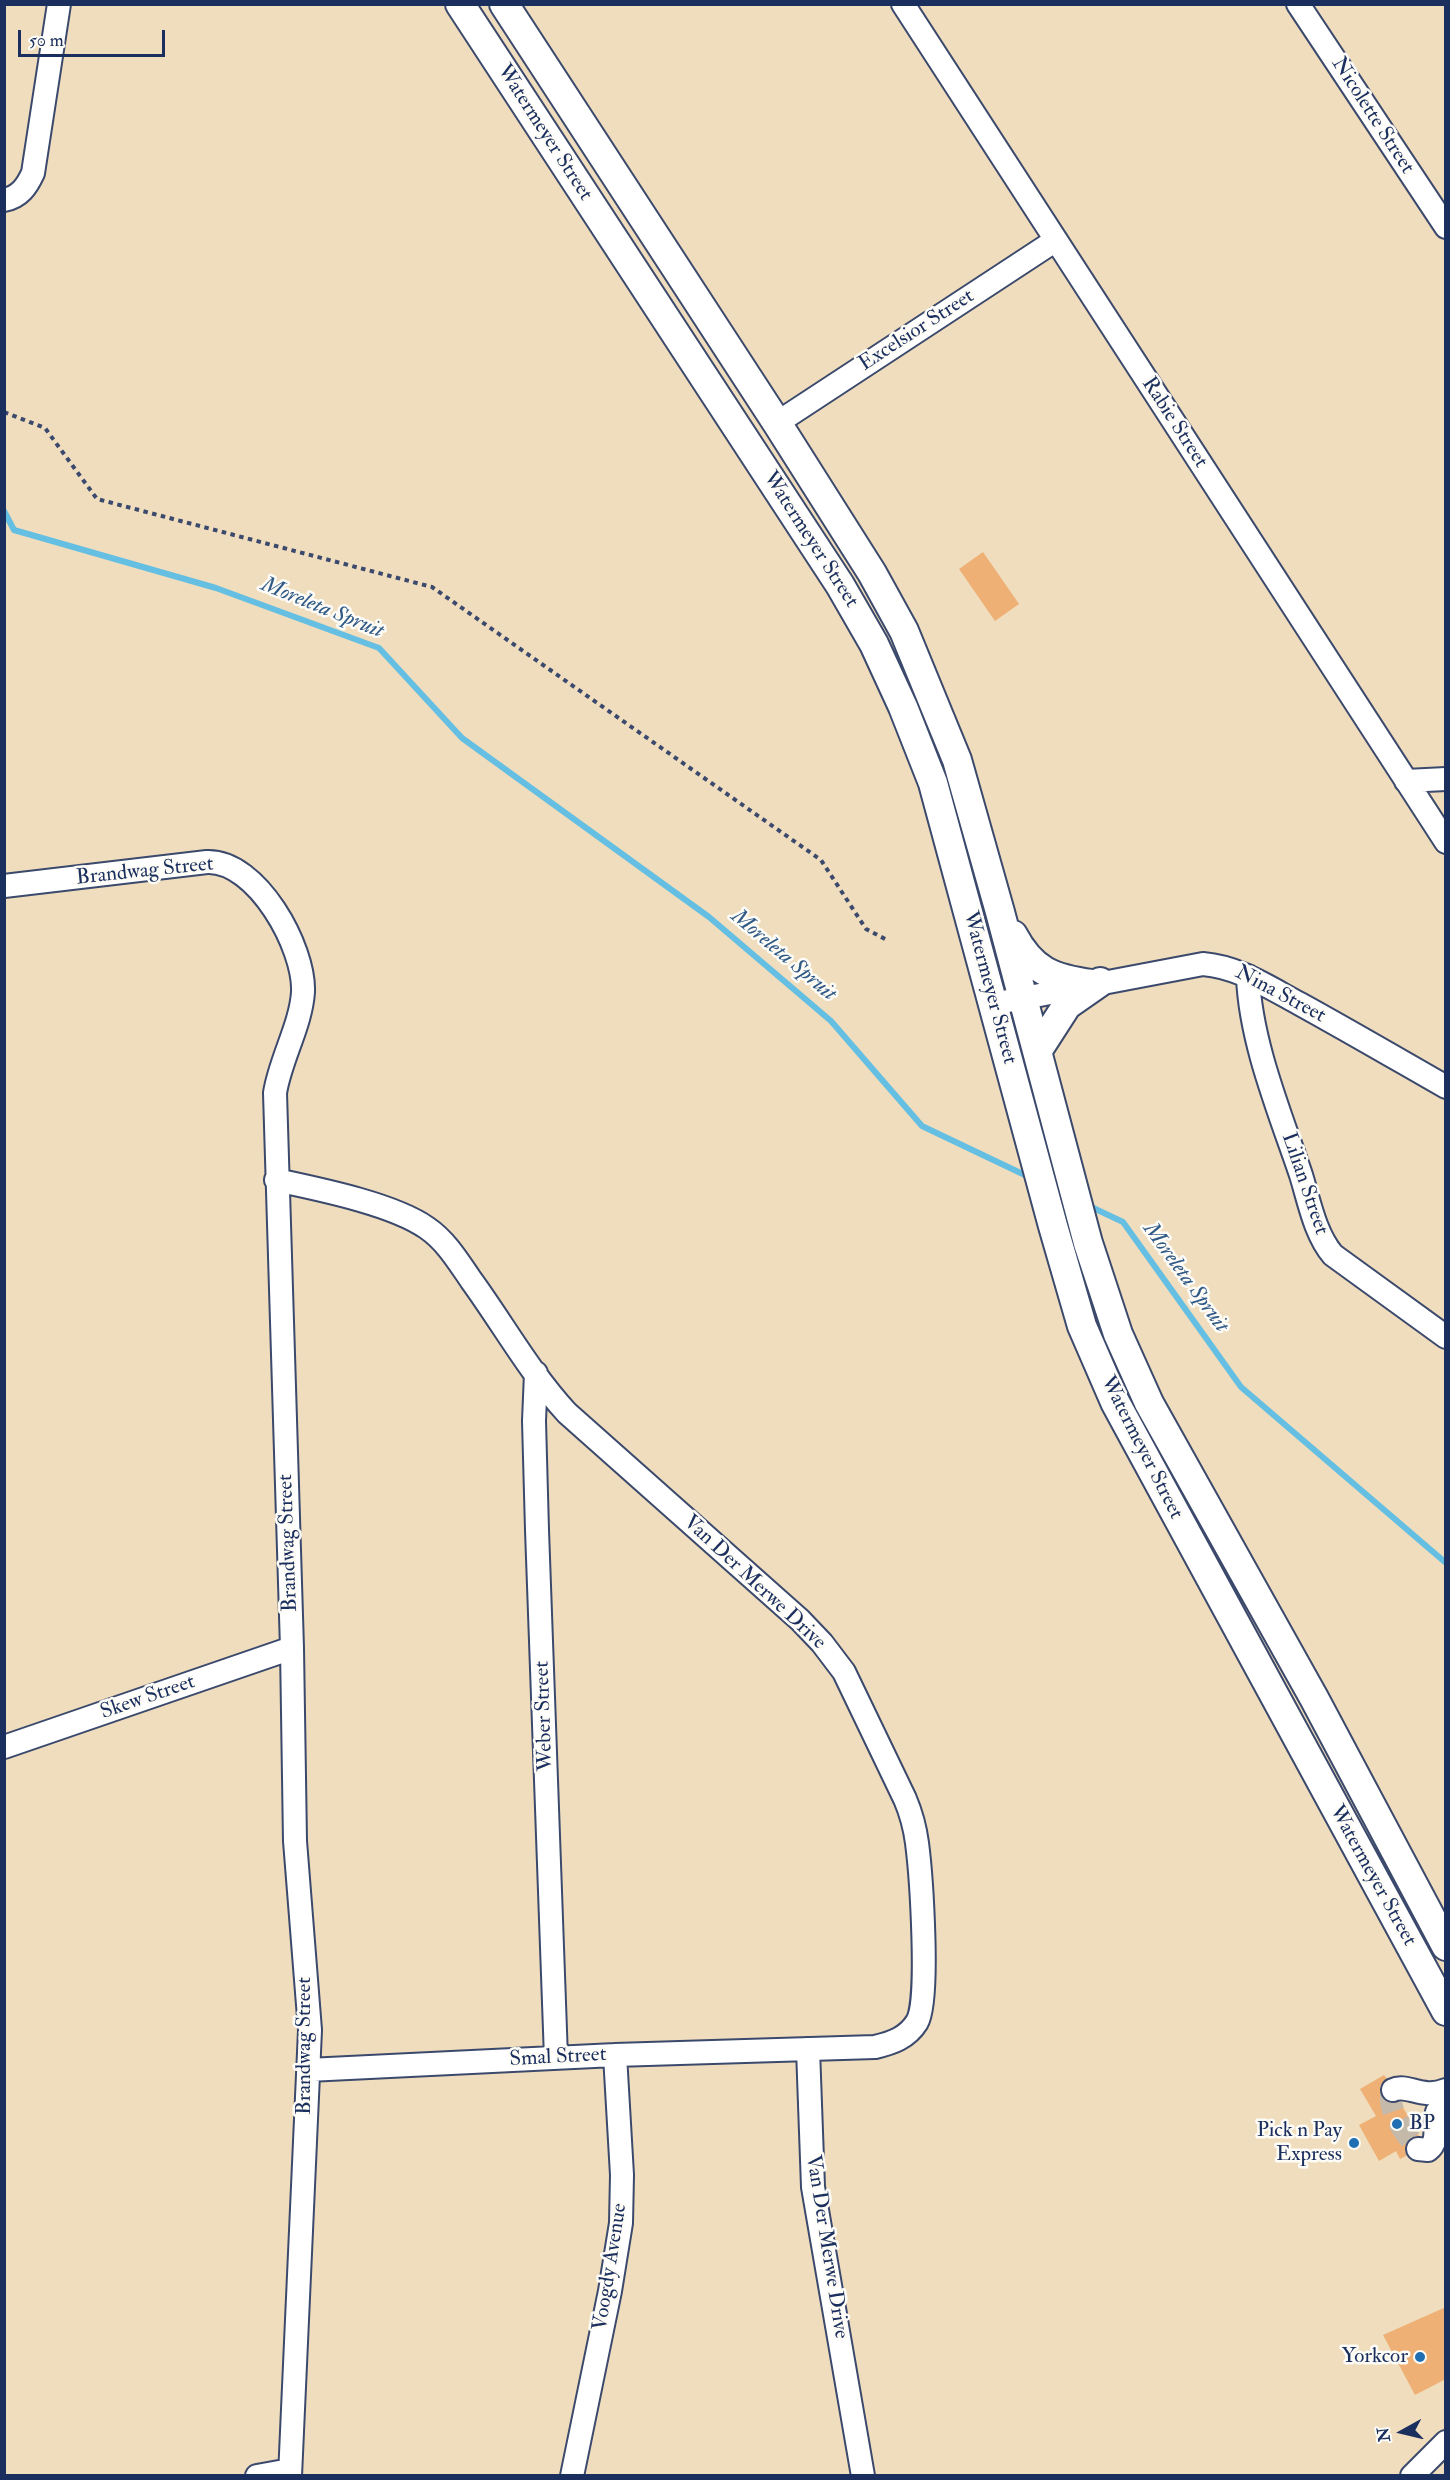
<!DOCTYPE html>
<html>
<head>
<meta charset="utf-8">
<style>
  body { margin:0 }
  #map { position:relative; width:1450px; height:2480px; overflow:hidden; background:#f0ddbd; font-family:"IM FELL Double Pica",serif }
  canvas { display:block }
  .frame { position:absolute; inset:0; border:6px solid #1b2f5e; pointer-events:none }
  .north { position:absolute; left:1372px; top:2402px; width:60px; height:60px; -webkit-text-stroke:4px #fdfcf7; paint-order:stroke; rotate:262deg; font-size:16px; font-weight:700; line-height:24px; text-align:center; color:#1b2f5e }
  .north::after { content:''; display:block; margin:auto; width:21px; height:27px; background:#1b2f5e; clip-path:polygon(50% 0,100% 100%,50% 72%,0 100%) }
  .scale { position:absolute; left:18px; top:30px; width:147px; height:27px; box-sizing:border-box; border:3px solid #1b2f5e; border-top:0; padding-left:8px; font-size:18px; line-height:21px; white-space:nowrap; color:#1b2f5e; -webkit-text-stroke:4px #fdfcf7; paint-order:stroke }
</style>
</head>
<body>
<div id="map">
<canvas width="1450" height="2480"></canvas>
<div class="frame"></div>
<div class="north">N</div>
<div class="scale">50 m</div>
</div>
<script>
const c = document.querySelector('canvas').getContext('2d');
c.lineJoin = 'round';
function trace(path, color, width, dash) { c.strokeStyle = color; c.lineWidth = width; c.lineCap = dash ? 'butt' : 'round'; c.setLineDash(dash || []); c.stroke(path); }
function fill(path, color) { c.fillStyle = color; c.fill(path, 'evenodd'); }
function write(font, color, halo, rows, align = 'center') {
  c.font = font + ' "IM FELL Double Pica",serif'; c.lineWidth = 5; c.setLineDash([]); c.textBaseline = 'middle'; c.strokeStyle = halo; c.fillStyle = color; for (const [text, x, y, turn = 0] of rows) {
    c.save(); c.translate(x, y); c.rotate((+turn || 0) * Math.PI / 180); c.textAlign = isNaN(turn) ? turn : align; if (halo) c.strokeText(text, 0, 0); c.fillText(text, 0, 0); c.restore();
  }
}
trace(new Path2D(`
  M4 511 14 530 216 588 379 648 462 738 709 917 831 1021 922 1126 1029 1177
  M1087 1205 1123 1222 1241 1387 1446 1563`), '#64bfe2', 6);
fill(new Path2D(`
  M983 552 1019 604 995 621 959 569Z
  M1384 2075 1387 2079 1380 2086V2094L1389 2103 1400 2102 1419 2136 1412 2137 1407 2142 1405 2148 1406 2156 1400 2159 1396 2151 1379 2161 1359 2125 1376 2116 1360 2089Z
  M1446 2307V2379L1415 2395 1383 2335Z`), '#eeb075');
trace(new Path2D(`
  M1393 2090C1384 2107 1407 2136 1418 2149`), '#c5baaa', 22, [22, 11]);
const minor = new Path2D(`
  M903 4 1446 842
  M1298 4 1446 227
  M4 200C20 197 27 186 33 173L59 4
  M777 423 1056 240
  M1406 781 1446 779
  M4 886 207 862C257 860 305 948 303 992 301 1025 280 1060 275 1093L292 1648 295 1841 310 2030 290 2476
  M1248 976C1250 1041 1280 1113 1301 1175 1309 1201 1315 1234 1333 1255L1446 1337
  M1008 1001 1203 964C1239 967 1268 987 1300 1004 1349 1031 1397 1059 1446 1087
  M276 1180C318 1189 393 1204 427 1228 446 1241 458 1261 471 1280 503 1324 530 1373 567 1413L800 1620 822 1643 844 1672 905 1799C911 1813 915 1828 917 1843 921 1874 930 2000 917 2022 907 2038 892 2043 875 2047L615 2055 308 2070
  M536 1373 534 1421 537 1530 556 2058
  M4 1747 292 1648
  M808 2049 813 2187 863 2476
  M1393 2090C1407 2083 1422 2100 1446 2090
  M1418 2149 1428 2150C1440 2141 1433 2125 1437 2112L1446 2105
  M257 2476 290 2470
  M572 2476 610 2291 621 2223 622 2175 615 2055
  M1412 2476 1446 2442`);
const major = new Path2D(`
  M460 4 840 585 874 644 903 707 933 783 1053 1226 1082 1326 1115 1402 1446 2011
  M504 4 777 423 872 573 904 631 957 760 1000 912 1088 1243 1118 1334 1149 1403 1314 1698 1446 1946
  M1013 935C1032 971 1053 979 1092 984
  M1038 1050 1067 1005 1100 982`);
trace(minor, '#3b496c', 26);
trace(major, '#3b496c', 32);
trace(new Path2D(`
  M4 412 45 428 97 499 432 587 821 860 866 929 889 941`), '#3b496c', 4, [4.5, 4.5]);
trace(minor, '#fff', 22);
trace(major, '#fff', 28);
for (const [x, y, r, color] of [
  [1397,2124,6,"#1f6fb2"],
  [1354,2143,6,"#1f6fb2"],
  [1420,2357,6,"#1f6fb2"]
]) { const dot = new Path2D(); dot.arc(x, y, r, 0, 2 * Math.PI); c.fillStyle = color; c.fill(dot); trace(dot, '#fdfcf7', 2); }
write('21px', '#1b2f5e', '#fdfcf7', [
  ["Nicolette Street",1372,116,57],
  ["Watermeyer Street",544,133,57],
  ["Excelsior Street",917,331,-33],
  ["Rabie Street",1174,423,57],
  ["Watermeyer Street",810,540,57],
  ["Brandwag Street",145,872,-6],
  ["Watermeyer Street",989,988,75],
  ["Nina Street",1280,995,28],
  ["Lilian Street",1304,1184,71],
  ["Watermeyer Street",1141,1448,63],
  ["Brandwag Street",289,1543,-92],
  ["Van Der Merwe Drive",754,1583,43],
  ["Skew Street",148,1698,-19],
  ["Weber Street",545,1716,-92],
  ["Watermeyer Street",1372,1876,61],
  ["Brandwag Street",305,2046,-90],
  ["Smal Street",558,2058,-3],
  ["Van Der Merwe Drive",826,2247,81],
  ["Voogdy Avenue",611,2267,-81]
]);
write('21px', '#1b2f5e', '#fdfcf7', [
  ["BP",1409,2124,"left"],
  ["Pick n Pay",1342,2131],
  ["Express",1342,2155],
  ["Yorkcor",1408,2357]
], 'right');
write('italic 22px', '#315a86', '#fdfcf7', [
  ["Moreleta Spruit",322,609,22],
  ["Moreleta Spruit",783,956,40],
  ["Moreleta Spruit",1185,1278,54]
]);
</script>
</body>
</html>
